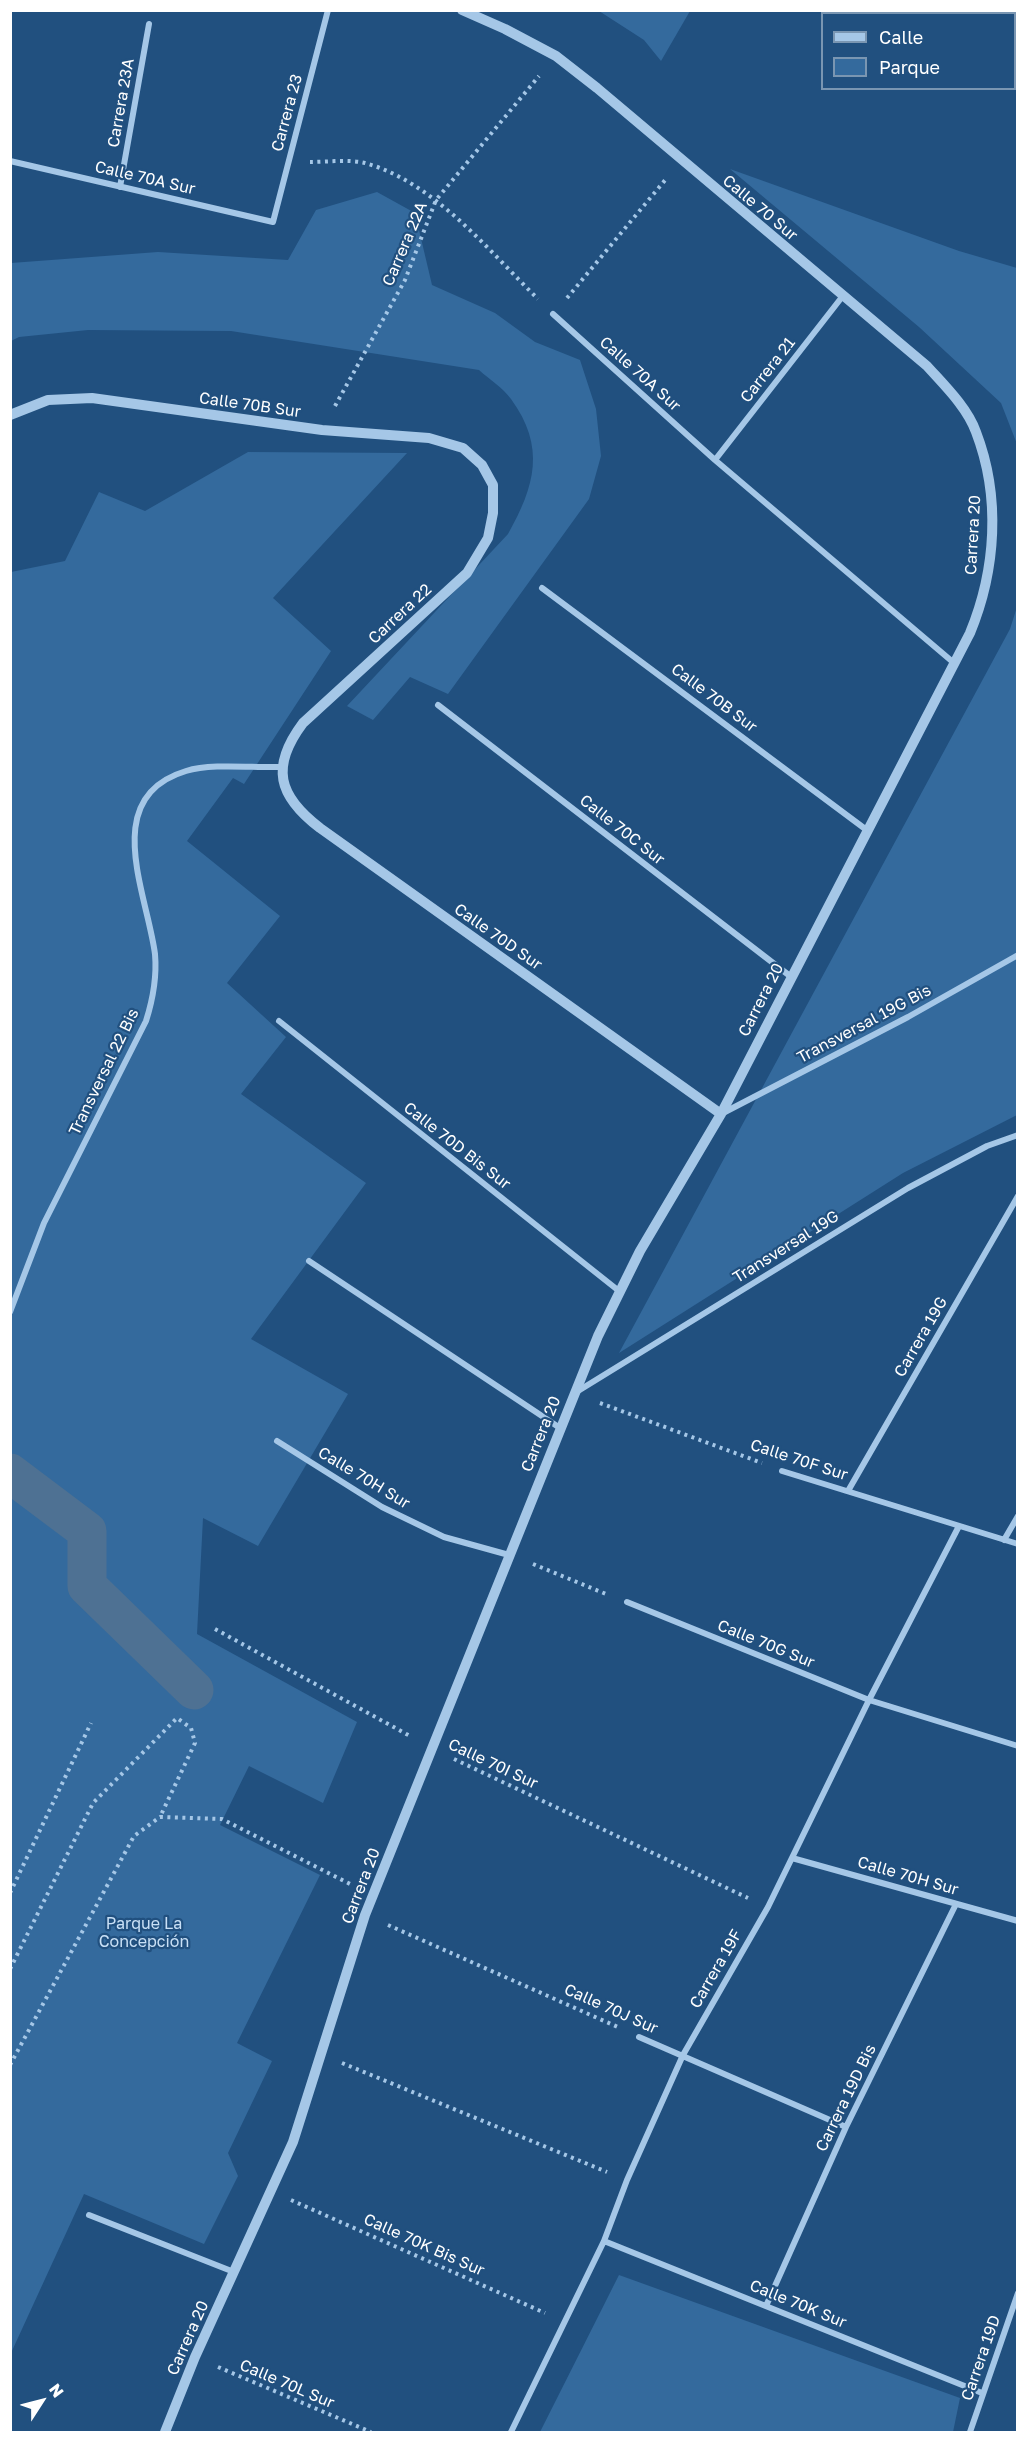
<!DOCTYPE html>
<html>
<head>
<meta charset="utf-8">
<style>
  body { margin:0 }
  #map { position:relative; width:1028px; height:2443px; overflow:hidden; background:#21507f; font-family:"Golos Text",sans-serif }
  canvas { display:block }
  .frame { position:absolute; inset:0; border:12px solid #fff; pointer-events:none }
  .legend { position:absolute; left:821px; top:12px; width:195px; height:78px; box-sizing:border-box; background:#21507f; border:2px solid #7a96b2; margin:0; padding:8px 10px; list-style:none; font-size:18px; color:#fff }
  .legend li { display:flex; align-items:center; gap:12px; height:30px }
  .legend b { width:30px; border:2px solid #7a96b2 }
  .north { position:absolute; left:12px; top:2371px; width:60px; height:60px; -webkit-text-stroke:4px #21507f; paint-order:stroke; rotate:54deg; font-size:16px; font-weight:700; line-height:24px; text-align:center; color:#fff }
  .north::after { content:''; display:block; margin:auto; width:21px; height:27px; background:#fff; clip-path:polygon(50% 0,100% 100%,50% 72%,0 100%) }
</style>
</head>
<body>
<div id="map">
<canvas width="1028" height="2443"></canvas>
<div class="frame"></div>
<ul class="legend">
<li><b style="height:8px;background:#a5c7e7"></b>Calle</li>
<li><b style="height:16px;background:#346a9d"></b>Parque</li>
</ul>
<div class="north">N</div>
</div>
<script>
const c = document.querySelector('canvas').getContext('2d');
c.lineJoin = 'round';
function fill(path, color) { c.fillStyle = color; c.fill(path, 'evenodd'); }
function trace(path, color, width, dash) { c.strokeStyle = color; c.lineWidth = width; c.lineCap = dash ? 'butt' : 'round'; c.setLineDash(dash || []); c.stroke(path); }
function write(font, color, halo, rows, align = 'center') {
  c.font = font + ' "Golos Text",sans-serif'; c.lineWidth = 4.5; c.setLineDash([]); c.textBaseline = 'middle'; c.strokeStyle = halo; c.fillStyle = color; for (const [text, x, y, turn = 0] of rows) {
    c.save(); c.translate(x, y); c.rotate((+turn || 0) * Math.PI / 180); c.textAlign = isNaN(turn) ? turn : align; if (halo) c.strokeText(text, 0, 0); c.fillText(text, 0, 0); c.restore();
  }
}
fill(new Path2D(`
  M599 11H690L661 61 644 40Z
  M730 169 959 251 1017 268V444L1001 403 919 327Z
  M377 192 415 213 432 285 495 313 535 342 580 360 596 409 601 456 589 499 448 694 410 677 373 720 347 706 508 534C535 486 546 447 511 399 503 388 489 379 479 370L231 331 88 330 19 337 11 341V263L158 252 288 260 316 210Z
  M248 452 407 453 273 598 331 651 244 784 233 778 187 841 280 916 227 983 286 1037 241 1094 366 1183 251 1339 348 1394 258 1546 203 1518 197 1634 357 1722 323 1803 249 1766 220 1825 320 1875 237 2043 272 2061 228 2153 238 2176 204 2244 84 2194 11 2353V572L65 561 99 492 145 511Z
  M1017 607V1115L903 1173 619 1353 1010 629Z
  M619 2275 960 2398 953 2432H540Z`), '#346a9d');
trace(new Path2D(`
  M10 1473 87 1531V1586L194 1690`), '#4e7193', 39);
trace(new Path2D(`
  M310 162C327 162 349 159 365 163 434 182 488 250 538 299
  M567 298 666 179
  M335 406 405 280 436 200 539 76
  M600 1403 762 1463
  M533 1564 606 1594
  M215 1629 410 1736
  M454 1759 748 1898
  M10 1893 91 1723
  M388 1925 620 2028
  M10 1969 93 1803 177 1718 191 1728 195 1743 160 1817
  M342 2063 607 2172
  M10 2065 134 1836 160 1817 222 1819 352 1885
  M291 2200 545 2313
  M218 2367 371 2432`), '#a5c7e7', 4, [3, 4.5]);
trace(new Path2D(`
  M10 161 273 222 328 10
  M120 187 149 24
  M553 314 715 460 954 663
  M715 460 842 297
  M542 588 868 831
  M438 705 790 976
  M279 1021 619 1291
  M725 1112 908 1017 1018 955
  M309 1261 560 1428
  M10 1312 44 1223 146 1021C153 999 157 977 155 954 147 893 99 797 186 771 212 763 253 768 281 767
  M578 1391 908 1188 987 1146 1018 1135
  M277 1441 382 1507 444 1537 509 1555
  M782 1471 1018 1544
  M848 1491 1018 1196
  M1004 1540 1018 1516
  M627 1602 869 1700 1018 1746
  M792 1858 1018 1921
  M639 2037 846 2127
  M89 2215 234 2272
  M604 2241 982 2393
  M766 2306 846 2127 956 1904
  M511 2432 604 2241 627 2180 683 2055 768 1907 869 1700 959 1526
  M970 2432 1018 2293`), '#a5c7e7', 6);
trace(new Path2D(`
  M10 415 48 400 92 398 322 430 429 438 463 448 482 465 493 485V513L488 538 467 573 303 723C270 767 278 796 320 828L721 1114
  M165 2432 195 2357 293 2142 365 1915 598 1336 640 1251 721 1114 970 633C996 570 1001 497 976 432 967 407 944 385 927 366L597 88 556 56 505 29 462 10`), '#a5c7e7', 10);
write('16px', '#fff', '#21507f', [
  ["Carrera 23A",121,103,-80],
  ["Carrera 23",287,113,-75],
  ["Calle 70A Sur",145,178,13],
  ["Calle 70 Sur",760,208,40],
  ["Carrera 22A",405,244,-67],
  ["Carrera 21",768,370,-52],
  ["Calle 70A Sur",640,374,42],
  ["Calle 70B Sur",250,405,8],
  ["Carrera 20",973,535,-87],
  ["Carrera 22",400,614,-43],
  ["Calle 70B Sur",714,698,37],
  ["Calle 70C Sur",622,830,38],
  ["Calle 70D Sur",498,937,35],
  ["Carrera 20",761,1000,-63],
  ["Transversal 19G Bis",864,1024,-28],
  ["Transversal 22 Bis",104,1072,-64],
  ["Calle 70D Bis Sur",457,1146,38],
  ["Transversal 19G",786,1247,-32],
  ["Carrera 19G",921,1337,-60],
  ["Carrera 20",541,1434,-68],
  ["Calle 70F Sur",799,1460,18],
  ["Calle 70H Sur",364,1478,31],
  ["Calle 70G Sur",766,1644,22],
  ["Calle 70I Sur",493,1764,25],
  ["Calle 70H Sur",908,1876,16],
  ["Carrera 20",361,1886,-69],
  ["Carrera 19F",716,1969,-60],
  ["Calle 70J Sur",611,2009,24],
  ["Carrera 19D Bis",846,2098,-64],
  ["Calle 70K Bis Sur",424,2245,24],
  ["Calle 70K Sur",798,2304,22],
  ["Carrera 20",188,2338,-66],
  ["Carrera 19D",981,2358,-71],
  ["Calle 70L Sur",287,2384,23]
]);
write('16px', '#c9e0f6', '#21507f', [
  ["Parque La",144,1924],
  ["Concepción",144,1942]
]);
</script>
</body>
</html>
